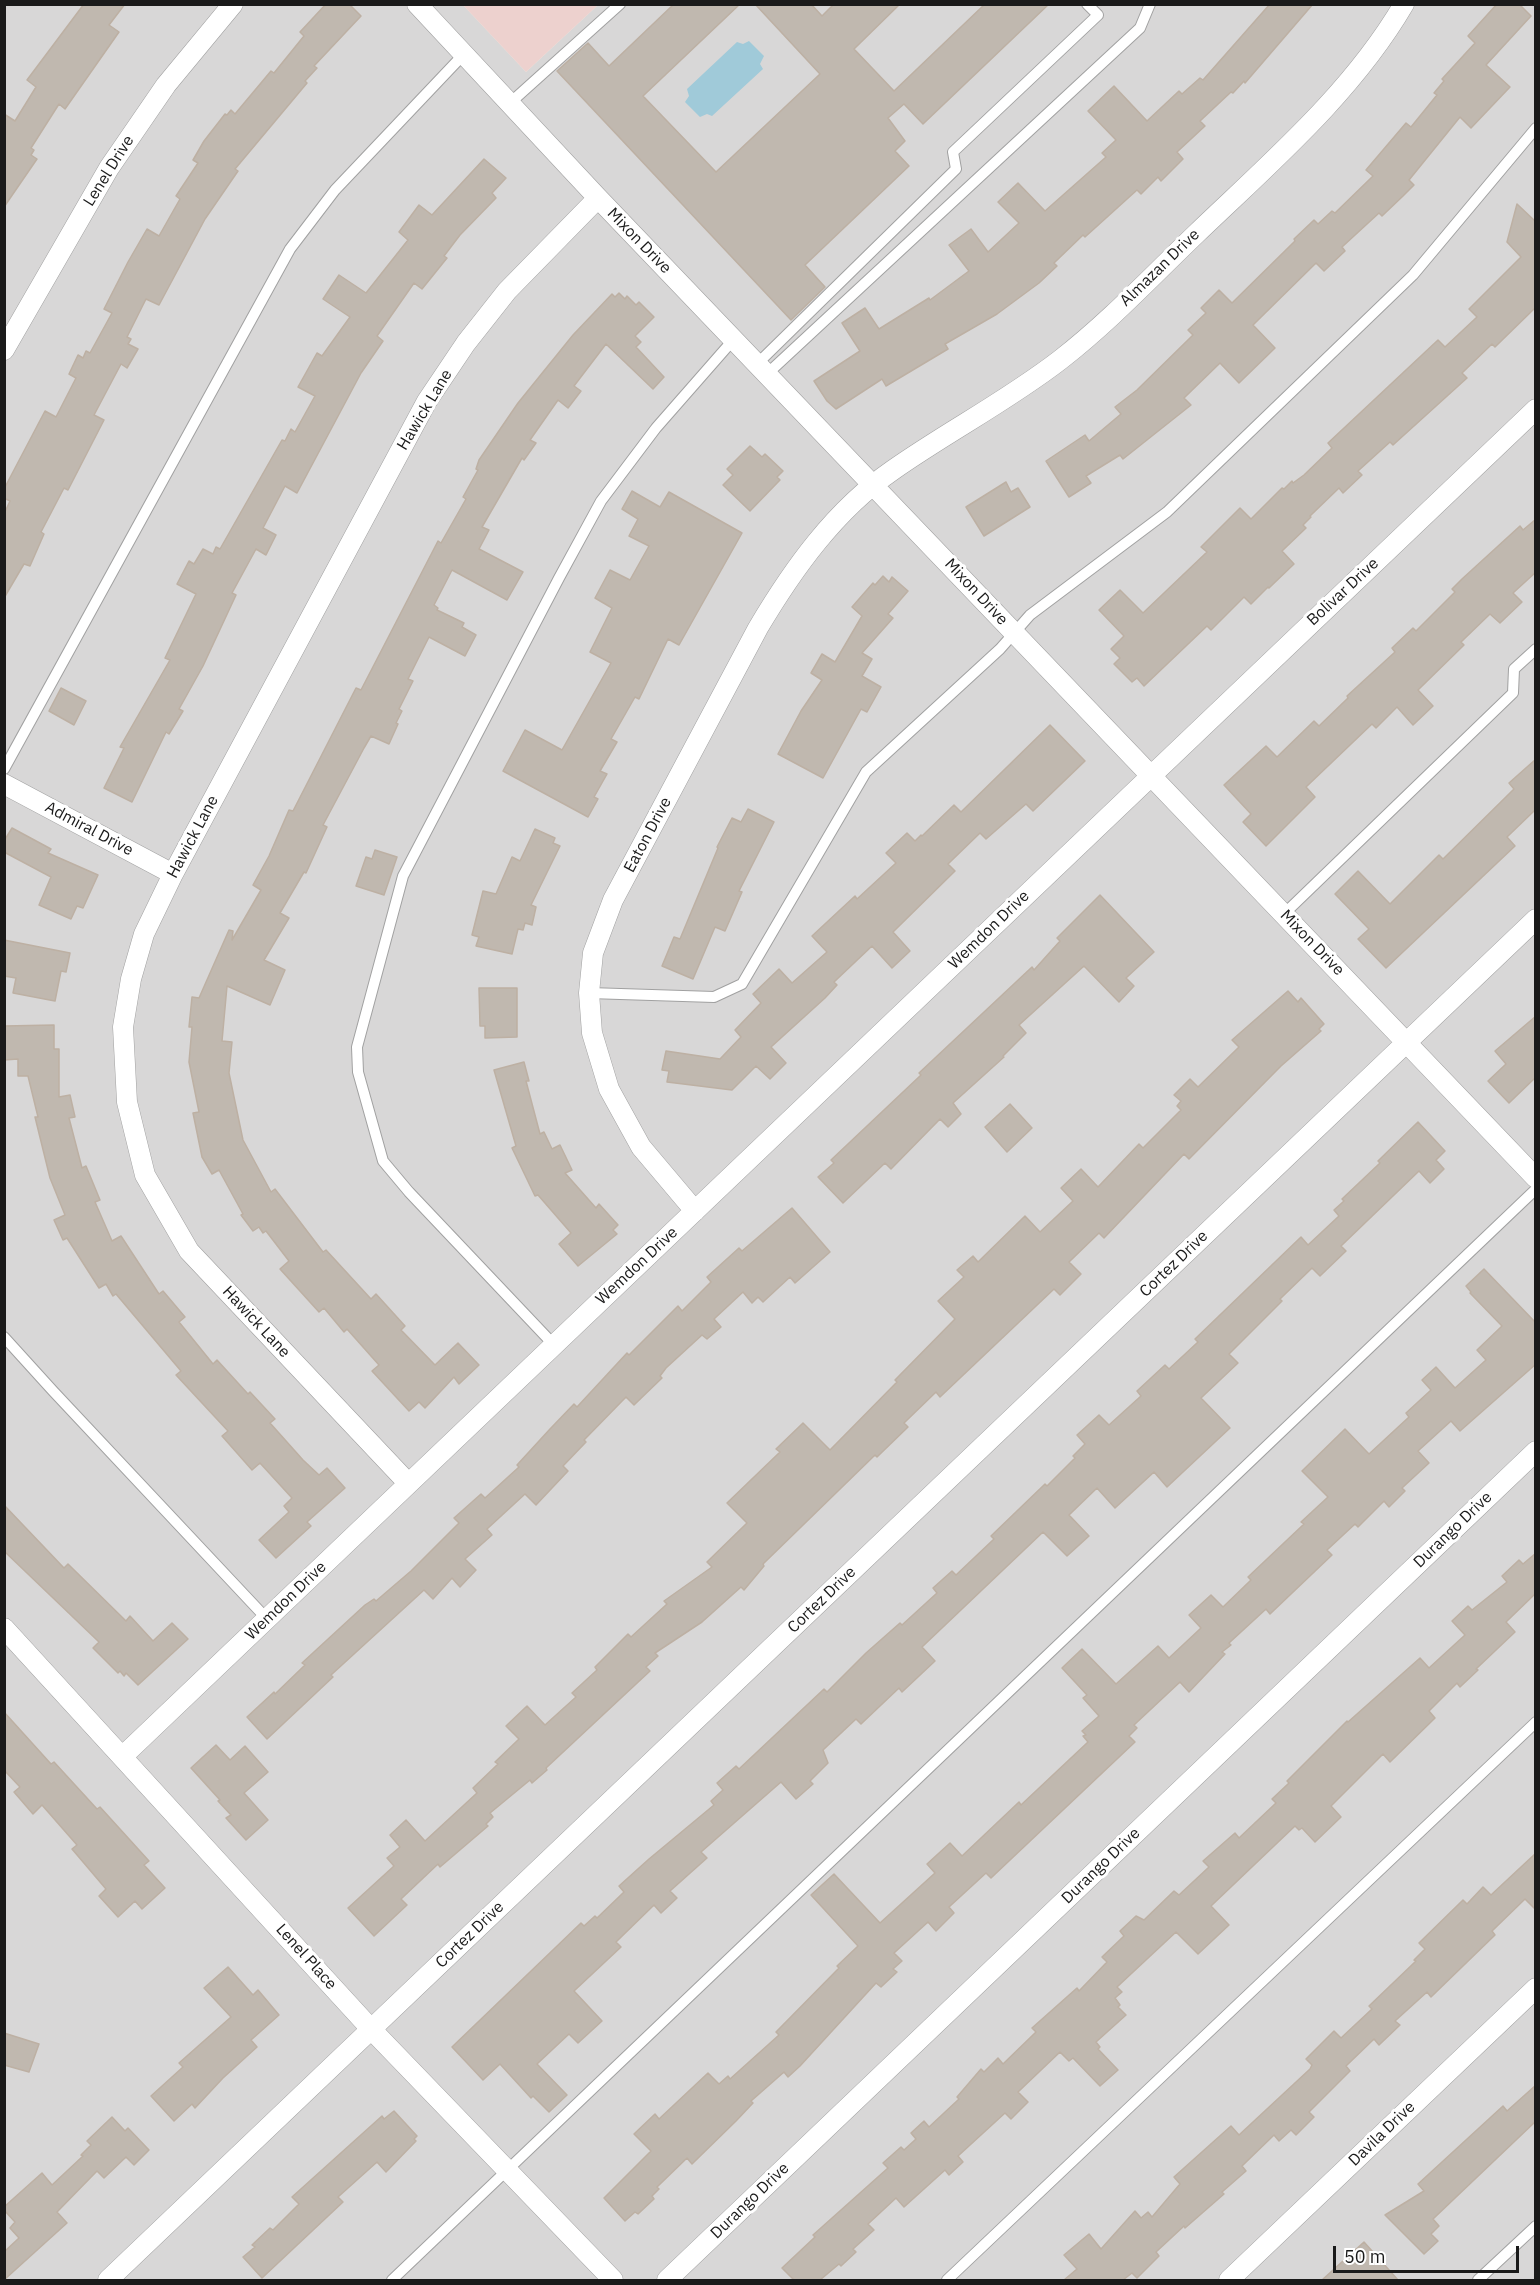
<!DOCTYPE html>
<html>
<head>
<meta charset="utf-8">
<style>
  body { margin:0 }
  #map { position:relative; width:1540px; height:2285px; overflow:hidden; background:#ece9e0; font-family:"IBM Plex Sans",sans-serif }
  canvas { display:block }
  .frame { position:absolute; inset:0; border:6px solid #1a1a1a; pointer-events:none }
  .scale { position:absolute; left:1333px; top:2246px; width:186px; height:27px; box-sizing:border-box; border:3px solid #1a1a1a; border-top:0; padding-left:8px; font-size:18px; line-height:21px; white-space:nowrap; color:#1a1a1a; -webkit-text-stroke:4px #fff; paint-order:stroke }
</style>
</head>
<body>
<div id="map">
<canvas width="1540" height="2285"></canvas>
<div class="frame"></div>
<div class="scale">50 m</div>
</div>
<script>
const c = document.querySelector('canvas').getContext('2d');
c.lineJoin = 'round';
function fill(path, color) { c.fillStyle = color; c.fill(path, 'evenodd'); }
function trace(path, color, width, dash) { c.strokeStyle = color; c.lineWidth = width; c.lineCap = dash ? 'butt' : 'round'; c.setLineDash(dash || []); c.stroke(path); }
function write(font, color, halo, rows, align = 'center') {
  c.font = font + ' "IBM Plex Sans",sans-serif'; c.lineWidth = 6; c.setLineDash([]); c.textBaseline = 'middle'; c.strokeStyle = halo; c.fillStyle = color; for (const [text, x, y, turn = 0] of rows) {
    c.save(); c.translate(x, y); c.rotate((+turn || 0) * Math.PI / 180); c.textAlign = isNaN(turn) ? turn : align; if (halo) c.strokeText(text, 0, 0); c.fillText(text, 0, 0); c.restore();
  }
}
fill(new Path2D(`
  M5 5H463L526 72 598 5H1535V2280H5Z`), '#d8d7d7');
fill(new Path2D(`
  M463 5H598L526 72Z`), '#edd1ce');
fill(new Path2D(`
  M749 41 764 56 760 64 763 69 712 116 707 114 700 117 685 102 689 96 687 89 737 42 743 44Z`), '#a0cad9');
const building = new Path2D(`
  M84 4H125L109 25 119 32 65 109 59 104 31 148 34 150 31 155 37 159 4 207V114L15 121 36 87 27 80Z
  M326 4H349L361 16 314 66 317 68 305 81 307 83 235 169 238 171 205 219 159 305 146 299 127 337 131 339 128 344 138 349 127 368 121 364 94 415 104 420 68 490 64 488 41 532 44 534 30 566 24 564 4 598V514L10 501 4 498V489L45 411 56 417 76 378 69 374 78 355 83 358 86 351 90 353 112 313 104 309 128 262 147 229 159 236 180 199 176 196 198 163 193 160 204 141 225 114 227 115 231 110 235 114 271 71 274 73 304 36 300 32Z
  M674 4H740L643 96 716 172 820 74 755 4H811L822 16 834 4H900L854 49 894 91 985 4H1049L923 124 904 104 888 118 905 141 895 151 909 166 805 265 825 287 791 320 557 71 588 43 609 66Z
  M1270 4H1313L1245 83 1244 81 1233 93 1231 92 1200 121 1205 126 1177 152 1183 159 1161 181 1158 177 1141 194 1137 190 1085 237 1083 235 1054 263 1057 266 1039 283 997 314 945 344 948 349 886 386 882 379 836 409 827 401 814 381 860 351 842 323 865 308 879 329 929 298 930 300 969 271 949 245 971 229 988 252 1019 223 998 202 1018 183 1045 211 1106 157 1102 153 1116 140 1088 111 1114 86 1147 121 1179 91 1182 94 1200 78 1203 80Z
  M1497 4H1519L1531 16 1486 65 1510 87 1471 128 1460 117 1409 180 1414 185 1403 196 1382 216 1379 213 1342 247 1345 251 1324 271 1316 263 1253 325 1275 348 1239 383 1220 363 1184 398 1191 405 1123 459 1120 455 1086 476 1091 483 1069 497 1046 461 1085 435 1089 441 1121 414 1115 407 1137 390 1193 335 1188 330 1206 313 1201 308 1219 290 1232 303 1295 241 1294 239 1314 220 1318 224 1332 211 1335 213 1373 176 1366 170 1406 123 1411 127 1437 95 1434 93 1444 81 1442 79 1475 43 1468 36Z
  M484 159 506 178 492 193 496 198 460 235 444 256 447 258 422 289 414 283 377 336 383 341 361 373 297 493 285 486 263 528 276 535 266 555 256 549 232 593 236 595 203 666 179 709 183 711 169 734 166 732 132 802 104 788 124 748 120 747 170 660 165 658 196 594 177 584 189 561 194 564 203 549 213 554 216 547 220 549 282 440 285 441 291 429 295 432 315 396 298 387 317 353 322 356 350 317 323 299 339 275 366 293 408 240 399 232 419 205 432 215Z
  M1517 204 1536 222V307L1495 347 1492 344 1462 373 1467 378 1393 445 1390 442 1358 471 1362 475 1343 493 1339 488 1310 516 1311 517 1303 525 1306 528 1282 551 1294 564 1269 588 1268 587 1251 604 1244 597 1211 630 1207 626 1144 686 1137 678 1132 682 1114 664 1120 658 1111 649 1124 636 1099 610 1120 590 1143 613 1207 552 1201 547 1240 508 1251 519 1282 488 1284 489 1292 481 1293 483 1304 475 1332 448 1328 443 1438 340 1445 347 1477 317 1469 309 1521 257 1507 242Z
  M619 293 625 299 627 296 636 305 639 302 654 317 635 336 641 342 636 347 664 377 653 389 606 344 574 386 581 391 568 408 558 400 530 440 536 443 524 460 522 458 482 527 489 530 479 549 523 572 507 600 452 570 434 605 438 608 437 610 464 623 462 627 476 635 465 656 429 637 408 679 413 681 399 709 402 711 396 723 398 724 389 744 371 736 364 748 323 825 327 827 306 873 304 872 280 913 289 918 264 960 285 970 270 1005 227 986 222 1041 232 1042 229 1073 243 1140 271 1192 275 1189 323 1252 326 1250 371 1299 376 1294 405 1326 401 1330 435 1365 458 1343 479 1365 459 1384 454 1377 425 1408 419 1402 409 1411 372 1371 379 1365 347 1329 344 1332 324 1308 319 1312 280 1269 289 1261 266 1231 263 1233 259 1227 253 1231 241 1215 243 1214 219 1170 212 1174 202 1157 193 1113 199 1112 189 1062 192 1027H189L192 997 199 998 229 930 233 931 232 940 261 890 253 885 269 856 289 810 293 811 356 688 361 690 438 541 441 543 466 499 463 497 478 470 476 469 479 460 518 403 573 335 612 294 615 297Z
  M750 446 762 457 765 454 783 471 777 477 780 480 750 511 723 485 733 475 727 469Z
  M1006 482 1011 492 1018 488 1030 507 984 536 966 507Z
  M632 491 660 507 669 492 742 533 679 645 668 639 639 699 635 697 611 739 617 742 600 771 607 774 594 797 598 799 588 817 503 771 525 730 562 750 611 663 590 652 612 608 595 598 610 570 630 580 649 546 629 536 638 519 622 509Z
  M1536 519V572L1513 593 1522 602 1500 623 1490 614 1461 642 1464 645 1418 690 1433 706 1413 725 1397 707 1376 728 1372 724 1306 787 1315 797 1266 846 1243 822 1251 814 1224 785 1266 746 1277 757 1314 721 1319 726 1348 698 1347 696 1395 652 1392 648 1413 628 1416 631 1455 592 1452 589 1462 579 1520 526 1523 530Z
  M883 576 889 582 892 577 908 591 888 614 893 618 862 653 872 659 862 676 881 687 867 712 861 709 823 778 778 754 801 711 822 680 811 673 822 654 835 662 862 616 852 607 873 583 875 585Z
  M61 688 86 701 74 725 49 711Z
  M1050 725 1085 761 1033 811 1026 804 986 839 980 833 948 864 955 871 893 932 910 951 892 968 872 946 834 982 837 985 825 998 771 1047 786 1063 770 1079 756 1066 732 1090 667 1082 669 1071 662 1070 666 1051 720 1059 741 1037 735 1030 761 1003 753 994 779 969 792 983 827 952 812 936 855 896 857 899 896 863 886 853 907 833 915 841 921 835 922 836 954 805 961 812Z
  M1536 759V812L1534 811 1507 837 1515 846 1386 968 1358 939 1369 929 1335 894 1358 871 1390 904 1439 855 1443 859 1514 789 1509 783Z
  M748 809 774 822 739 891 742 892 725 931 715 927 693 979 662 966 674 937 680 939 718 848 717 847 732 818 741 822Z
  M12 828 51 849 48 853 98 875 83 908 77 906 71 919 39 905 51 877 4 852V841Z
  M535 829 555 838 553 843 560 846 531 905 536 907 532 925 525 923 523 930 518 929 512 954 476 946 479 937 472 935 483 891 496 894 512 857 520 861Z
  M375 850 397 857 384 895 356 886 366 857 372 859Z
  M1100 895 1154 952 1126 978 1134 986 1119 1002 1084 966 1019 1025 1026 1033 1003 1056 1004 1057 953 1103 961 1114 948 1127 940 1119 891 1169 885 1163 843 1203 818 1177 834 1163 831 1160 921 1075 919 1073 1032 967 1034 970 1060 941 1057 938Z
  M4 940 70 953 66 972 61 971 55 1001 13 993 16 978 4 976Z
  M479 988H517V1037L485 1038V1026H480Z
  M1288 991 1298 1002 1301 998 1324 1024 1319 1029 1321 1031 1281 1066 1189 1159 1184 1154 1104 1238 1099 1233 1069 1262 1081 1274 1060 1295 1054 1289 940 1397 936 1392 904 1423 908 1427 877 1457 875 1455 763 1564 764 1566 744 1590 741 1587 702 1622 655 1653 658 1656 646 1667 650 1671 546 1768 547 1770 532 1783 530 1780 490 1813 493 1817 486 1824 488 1826 440 1867 438 1864 401 1899 407 1905 374 1936 348 1908 394 1866 387 1858 400 1847 390 1835 406 1820 425 1841 477 1793 473 1788 498 1764 495 1762 519 1739 506 1726 527 1706 545 1725 576 1697 572 1693 597 1670 595 1667 628 1634 631 1637 667 1604 664 1601 712 1567 707 1562 747 1523 727 1503 780 1452 776 1449 803 1423 830 1450 897 1382 895 1380 955 1319 938 1301 964 1277 957 1270 973 1256 978 1262 1025 1216 1040 1232 1073 1201 1061 1188 1081 1169 1098 1187 1139 1144 1143 1148 1181 1110 1177 1106 1181 1101 1174 1095 1190 1079 1198 1087 1239 1047 1232 1040Z
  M1536 1016V1077L1509 1103 1488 1081 1506 1064 1495 1051Z
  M54 1025V1049H59V1097L70 1095 75 1117 69 1118 82 1168 86 1166 100 1200 95 1202 112 1241 121 1236 159 1294 163 1291 185 1317 179 1322 213 1364 217 1360 248 1394 250 1392 275 1419 270 1423 303 1460 319 1475 327 1468 345 1488 307 1522 311 1526 276 1558 259 1540 289 1512 284 1506 292 1498 260 1463 252 1470 222 1436 228 1431 176 1375 181 1371 116 1294 113 1296 106 1284 99 1288 67 1238 63 1240 54 1220 65 1215 50 1178 35 1117H38L28 1076H18V1059L4 1060V1026Z
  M524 1062 529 1081H526L540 1134 544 1132 552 1149 560 1145 572 1170 565 1173 596 1208 599 1204 618 1225 613 1230 617 1234 578 1266 559 1244 571 1233 538 1195 535 1196 512 1148 516 1146 494 1070Z
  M1010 1104 1032 1128 1007 1152 985 1127Z
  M1418 1122 1445 1151 1436 1160 1444 1169 1430 1183 1419 1171 1341 1246 1346 1251 1320 1276 1312 1268 1280 1299 1282 1301 1229 1354 1238 1363 1201 1398 1230 1428 1167 1487 1154 1472 1115 1508 1097 1488 1069 1515 1089 1536 1067 1556 1043 1532 922 1647 935 1661 902 1692 899 1688 861 1724 856 1719 823 1750 828 1763 810 1781 813 1784 796 1799 781 1782 701 1852 707 1858 670 1891 677 1898 661 1913 654 1905 616 1942 621 1947 574 1991 602 2021 578 2043 569 2034 537 2064 567 2095 549 2112 533 2096 531 2098 500 2064 483 2080 452 2047 581 1923 584 1926 595 1916 597 1918 624 1892 619 1886 649 1859 714 1805 711 1801 723 1790 717 1783 736 1766 739 1769 824 1689 827 1692 866 1653 900 1623 902 1625 937 1593 933 1588 952 1571 956 1575 994 1539 991 1536 1045 1484 1047 1486 1075 1458 1073 1456 1085 1444 1077 1435 1099 1415 1109 1425 1141 1396 1137 1391 1165 1365 1169 1369 1198 1342 1195 1339 1301 1237 1308 1245 1339 1216 1334 1210 1344 1201 1342 1199 1380 1163 1378 1161Z
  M792 1208 830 1252 795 1283 790 1277 763 1302 758 1297 752 1303 743 1292 714 1319 721 1327 707 1339 702 1335 666 1368 660 1376 662 1378 634 1405 626 1397 584 1440 586 1442 563 1466 568 1471 536 1505 525 1494 487 1529 492 1535 465 1559 476 1570 460 1587 452 1578 433 1599 424 1590 331 1675 333 1677 267 1739 247 1717 274 1692 275 1694 305 1665 302 1663 365 1605 374 1599 376 1601 411 1571 459 1523 454 1518 481 1494 485 1498 519 1467 517 1465 550 1429 574 1404 577 1407 627 1353 629 1355 678 1306 682 1311 711 1282 707 1277 739 1248 742 1251Z
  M1484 1269 1536 1323V1364L1460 1431 1451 1421 1418 1451 1429 1463 1402 1488 1405 1491 1389 1507 1384 1501 1358 1527 1355 1524 1327 1550 1332 1555 1270 1614 1266 1609 1229 1643 1231 1645 1222 1652 1225 1654 1189 1692 1180 1682 1134 1725 1137 1728 1129 1736 1135 1742 991 1878 986 1873 949 1907 954 1913 936 1931 928 1922 894 1953 902 1961 893 1969 897 1972 881 1987 876 1983 800 2066 788 2077 784 2072 751 2101 753 2103 736 2121 692 2164 687 2158 657 2187 659 2189 652 2196 654 2199 638 2214 635 2212 625 2221 604 2198 651 2151 634 2134 655 2114 659 2119 708 2073 719 2084 728 2076 730 2079 779 2035 776 2032 839 1968 837 1966 858 1946 811 1895 834 1874 880 1923 935 1873 927 1864 950 1843 962 1856 1019 1802 1021 1805 1088 1742 1083 1736 1086 1735 1082 1731 1099 1716 1083 1698 1087 1695 1062 1668 1082 1649 1116 1684 1158 1646 1169 1658 1201 1628 1189 1615 1211 1595 1223 1607 1251 1580 1248 1577 1304 1524 1301 1522 1328 1497 1302 1471 1345 1429 1369 1454 1409 1417 1406 1413 1431 1390 1422 1380 1436 1367 1455 1388 1486 1360 1477 1350 1502 1326 1470 1293 1471 1292 1466 1286Z
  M4 1505 64 1568 68 1564 126 1621 130 1616 153 1641 172 1623 188 1639 138 1685 126 1673 124 1676 120 1671 118 1673 93 1648 99 1642 4 1551Z
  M1536 1553V1593L1506 1622 1515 1632 1476 1669 1478 1670 1460 1687 1457 1683 1429 1711 1435 1718 1390 1762 1383 1754 1331 1806 1341 1817 1315 1842 1302 1828 1299 1830 1295 1826 1211 1906 1229 1925 1198 1954 1176 1932 1117 1987 1122 1992 1115 1998 1120 2005 1118 2007 1126 2015 1096 2042 1100 2047 1098 2049 1118 2070 1100 2086 1073 2058 1069 2061 1060 2052 1018 2092 1028 2102 1011 2119 1005 2113 958 2156 963 2162 949 2175 945 2170 904 2207 896 2198 868 2224 874 2230 853 2249 856 2252 841 2266 839 2264 820 2280H794L782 2268 815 2237 813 2235 888 2168 883 2163 901 2147 904 2150 916 2139 911 2133 924 2121 929 2127 959 2099 957 2097 981 2069 984 2072 998 2058 1003 2064 1036 2032 1032 2028 1077 1988 1079 1991 1107 1962 1102 1957 1124 1936 1120 1931 1136 1916 1144 1920 1174 1891 1179 1895 1209 1867 1203 1861 1235 1833 1239 1838 1276 1803 1272 1799 1289 1783 1287 1781 1347 1721 1348 1722 1420 1658 1429 1668 1465 1635 1452 1621 1468 1606 1472 1610 1507 1582 1502 1576 1519 1560 1523 1564Z
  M4 1712 51 1764 54 1762 97 1809 100 1807 149 1861 144 1865 165 1888 142 1909 135 1901 118 1917 99 1896 106 1889 72 1849 77 1845 42 1805 33 1814 14 1792 20 1787 4 1770Z
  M216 1745 230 1760 245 1746 268 1772 244 1793 268 1820 246 1840 226 1818 231 1815 218 1801 220 1800 191 1768Z
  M1536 1853V1910L1525 1899 1492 1931 1495 1935 1431 1997 1427 1992 1395 2021 1400 2025 1379 2045 1374 2039 1346 2066 1350 2071 1309 2112 1314 2117 1296 2135 1291 2130 1279 2141 1274 2135 1242 2166 1246 2171 1222 2192 1224 2194 1185 2228 1184 2226 1156 2252 1159 2256 1137 2278 1132 2273 1123 2280H1064L1077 2269 1064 2255 1089 2234 1101 2249 1135 2211 1141 2218 1148 2212 1152 2217 1180 2184 1174 2177 1231 2126 1239 2135 1310 2069 1312 2065 1306 2059 1334 2031 1341 2038 1372 2009 1369 2006 1416 1961 1414 1960 1425 1949 1419 1943 1463 1900 1467 1904 1483 1887 1491 1895Z
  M228 1967 253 1995 258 1990 279 2015 251 2040 257 2047 223 2078 195 2108 192 2104 174 2121 151 2096 183 2067 179 2063 231 2017 204 1988Z
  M4 2033 39 2044 29 2072 4 2065Z
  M1536 2085V2121L1433 2219 1439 2226 1431 2234 1438 2241 1424 2254 1385 2215 1424 2191 1418 2184 1503 2106 1507 2111Z
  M394 2111 417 2136 414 2139 416 2141 386 2172 377 2162 338 2197 343 2202 262 2278 243 2257 255 2247 252 2245 270 2228 273 2230 299 2204 292 2197 382 2116 384 2119Z
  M112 2117 125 2131 128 2128 149 2150 134 2165 126 2157 104 2178 97 2171 57 2212 67 2223 4 2280V2252L19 2238 10 2228 15 2222 4 2210V2207L42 2173 52 2185 83 2156 81 2155 91 2145 87 2141Z
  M1364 2242 1398 2280H1322Z`);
fill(building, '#c0b8af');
trace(building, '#bdb0a3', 1.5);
const lane = new Path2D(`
  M510 103 620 4
  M757 364 956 169 953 152 1098 15 1087 4
  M767 374 1140 28 1150 4
  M4 769 290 249 335 190 464 54
  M1284 914 1513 693 1514 669 1536 649
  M589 993 714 997 742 984 866 772 1000 649 1030 615 1167 512 1413 275 1536 128
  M4 1337 53 1391 267 1619
  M554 1345 409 1192 383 1161 358 1072 357 1047 403 876 559 578 601 501 656 428 734 339
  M392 2280 1536 1189
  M947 2280 1536 1722
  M1478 2280 1536 2226`);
const street = new Path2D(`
  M417 4 598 198 1536 1178
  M4 350 109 168 166 85 233 4
  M4 784 173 874
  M695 1211 641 1147 609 1089 592 1033 589 993 593 953 613 900 758 628C793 569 835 510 893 470 947 432 1007 401 1060 360 1109 322 1152 276 1197 233 1270 163 1352 93 1404 4
  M408 1483 189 1251 145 1175 127 1102 123 1027 131 979 144 934 173 874 427 401 466 343 507 291 598 198
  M4 1628 371 2029 613 2280
  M123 1756 1536 409
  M108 2280 1536 919
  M667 2280 1536 1451
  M1229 2280 1536 1988`);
trace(lane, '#a1a1a1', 12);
trace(street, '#a1a1a1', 21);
trace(lane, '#fff', 10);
trace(street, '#fff', 20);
write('16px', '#1a1a1a', '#fff', [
  ["Lenel Drive",109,171,-58],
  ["Mixon Drive",639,241,46],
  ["Almazan Drive",1160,268,-44],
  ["Hawick Lane",425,410,-59],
  ["Mixon Drive",976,592,47],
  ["Bolivar Drive",1343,592,-43],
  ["Admiral Drive",89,829,28],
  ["Eaton Drive",648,835,-62],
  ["Hawick Lane",193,837,-62],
  ["Wemdon Drive",989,930,-44],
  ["Mixon Drive",1312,943,46],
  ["Cortez Drive",1174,1264,-44],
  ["Wemdon Drive",637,1266,-43],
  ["Hawick Lane",256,1322,47],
  ["Durango Drive",1453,1530,-44],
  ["Cortez Drive",822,1600,-44],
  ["Wemdon Drive",286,1601,-44],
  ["Durango Drive",1101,1866,-44],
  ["Cortez Drive",470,1935,-44],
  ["Lenel Place",306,1957,48],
  ["Davila Drive",1382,2134,-44],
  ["Durango Drive",750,2201,-44]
]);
</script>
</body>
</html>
